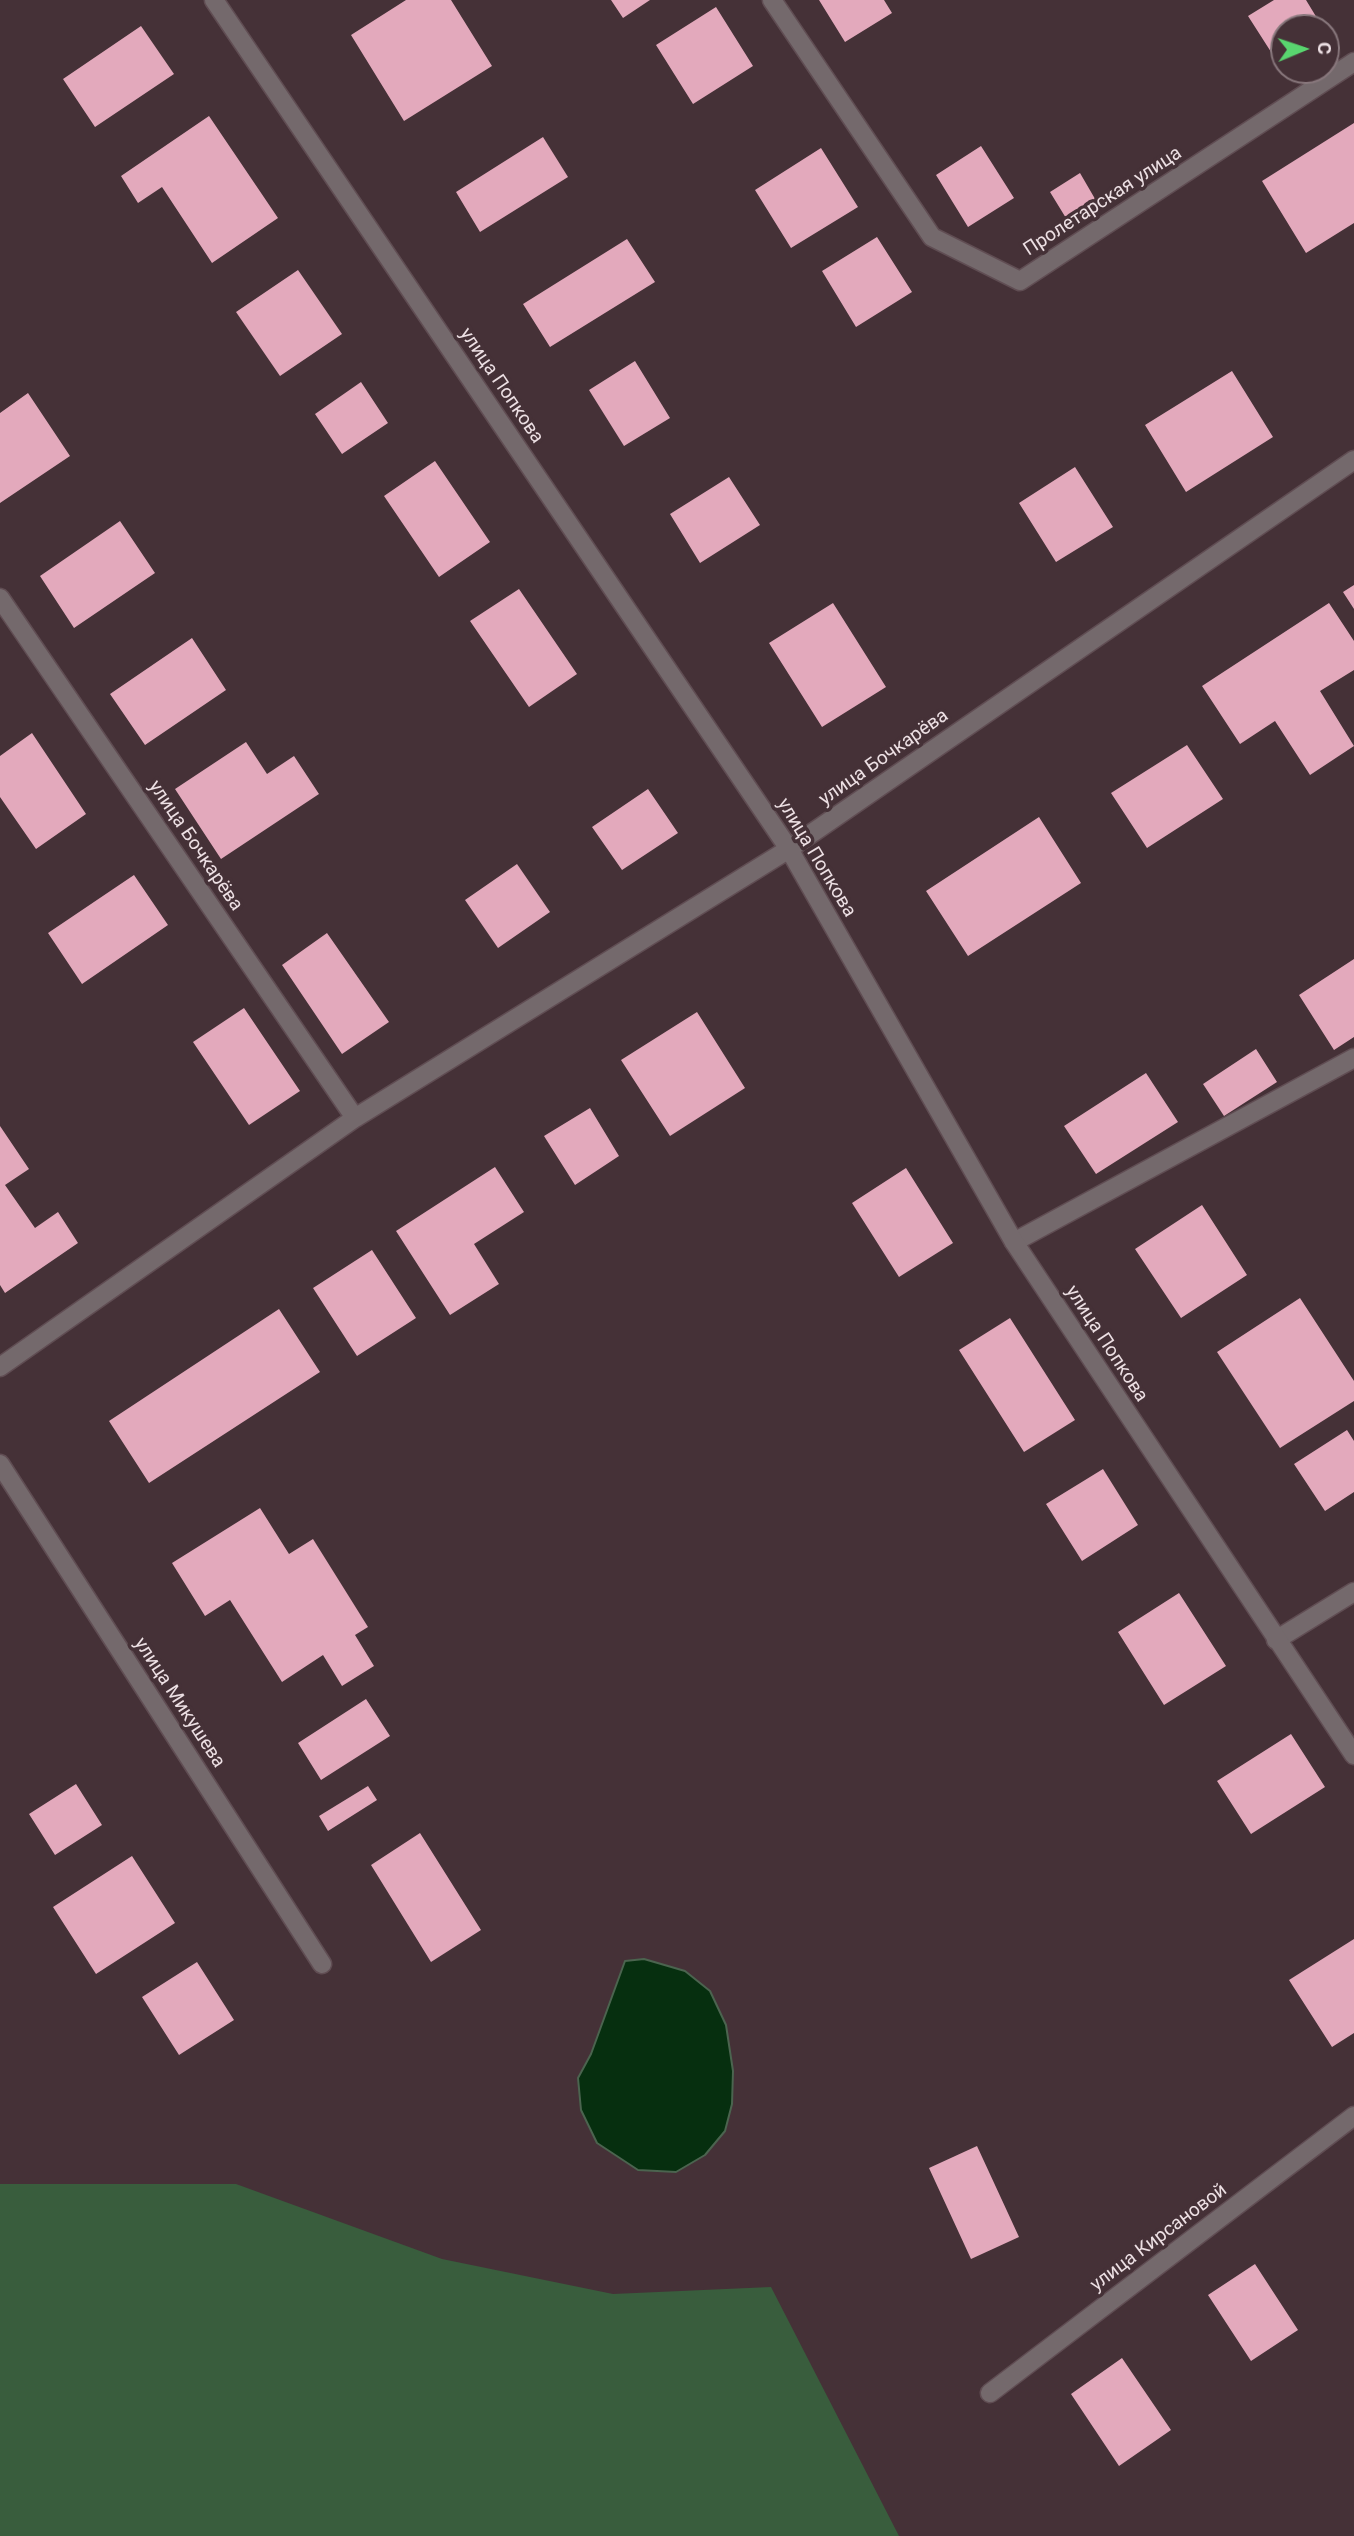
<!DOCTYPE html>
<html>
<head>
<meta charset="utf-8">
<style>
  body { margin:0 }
  #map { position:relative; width:1354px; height:2536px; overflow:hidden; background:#453137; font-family:Roboto,sans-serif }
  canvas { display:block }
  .north { position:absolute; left:1270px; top:14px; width:70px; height:70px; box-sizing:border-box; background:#453137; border:2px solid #88777c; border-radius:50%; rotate:88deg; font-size:19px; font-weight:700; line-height:28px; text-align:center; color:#ede0e4 }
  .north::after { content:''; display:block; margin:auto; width:24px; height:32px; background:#59d56f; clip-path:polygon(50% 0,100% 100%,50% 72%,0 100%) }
</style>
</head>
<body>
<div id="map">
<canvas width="1354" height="2536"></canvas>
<div class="north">С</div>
</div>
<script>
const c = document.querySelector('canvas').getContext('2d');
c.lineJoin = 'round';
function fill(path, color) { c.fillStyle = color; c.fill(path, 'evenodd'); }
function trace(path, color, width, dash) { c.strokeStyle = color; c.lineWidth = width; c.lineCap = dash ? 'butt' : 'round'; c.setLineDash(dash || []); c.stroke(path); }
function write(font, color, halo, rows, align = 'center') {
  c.font = font + ' Roboto,sans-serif'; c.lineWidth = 7; c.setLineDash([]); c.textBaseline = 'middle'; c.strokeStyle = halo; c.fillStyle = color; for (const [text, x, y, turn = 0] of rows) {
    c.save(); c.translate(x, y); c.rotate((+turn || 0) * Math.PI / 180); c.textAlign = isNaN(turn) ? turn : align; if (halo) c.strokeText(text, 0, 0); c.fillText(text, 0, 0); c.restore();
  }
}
fill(new Path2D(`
  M0 2184H236L442 2259 613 2294 771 2287 899 2536H0Z`), '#395d3d');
const water = new Path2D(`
  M644 1959 685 1971 710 1991 726 2025 733 2071 732 2104 725 2131 705 2155 676 2172 638 2170 597 2143 581 2110 578 2078 591 2054 625 1961Z`);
fill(water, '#062f0f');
trace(water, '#4b644f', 2);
fill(new Path2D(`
  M406 0H451L492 66 404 121 351 35Z
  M611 0H650L623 18Z
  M819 0H884L892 13 845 42Z
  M1274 0H1306L1323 28H1284V64L1280 66 1248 16Z
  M716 7 753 66 693 104 656 45Z
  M141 26 174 74 95 127 63 79Z
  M209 116 278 218 212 263 162 187 138 203 121 176Z
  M1354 123V223L1306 253 1262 181Z
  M543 137 568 177 480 232 456 192Z
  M981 146 1014 198 968 227 936 175Z
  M821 148 858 207 791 248 755 190Z
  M1080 173 1098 204 1069 223 1050 192Z
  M877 237 912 292 856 327 822 271Z
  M627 239 655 282 550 347 523 304Z
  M298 270 342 334 280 376 236 312Z
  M635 361 670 418 624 446 589 390Z
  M1232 371 1273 437 1186 492 1145 425Z
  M361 382 388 423 342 454 315 414Z
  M28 393 70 456 0 503V413Z
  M435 461 490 542 439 577 384 496Z
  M1075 467 1113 527 1056 562 1019 503Z
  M729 477 760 525 700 563 670 514Z
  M120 521 155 573 74 628 40 576Z
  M1354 585V609L1343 592Z
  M519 589 577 674 529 707 470 621Z
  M833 603 886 687 822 727 769 643Z
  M1329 603 1354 641V670L1320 691 1354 746 1310 775 1275 721 1240 744 1202 686Z
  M192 638 226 690 145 745 110 694Z
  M32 733 86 814 36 849 0 797V756Z
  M246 742 267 774 294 756 319 794 221 859 175 789Z
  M1187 745 1223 799 1147 848 1111 793Z
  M648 789 678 833 622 870 592 827Z
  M1039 817 1081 883 968 956 926 891Z
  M517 864 550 912 498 948 465 900Z
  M134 875 168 925 82 984 48 933Z
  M327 933 389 1022 342 1054 282 965Z
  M1354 959V1037L1334 1050 1299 995Z
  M244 1008 300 1091 249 1125 193 1042Z
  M697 1012 745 1088 670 1136 621 1060Z
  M1256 1049 1277 1082 1224 1116 1203 1084Z
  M1146 1073 1178 1122 1096 1174 1064 1126Z
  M590 1108 619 1156 575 1185 544 1136Z
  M0 1126 29 1169 5 1185 35 1228 58 1212 78 1243 5 1293 0 1285Z
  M495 1167 524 1212 474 1244 499 1284 450 1315 396 1231Z
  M906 1168 953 1243 899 1277 852 1203Z
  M1202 1205 1247 1275 1181 1318 1135 1249Z
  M372 1250 416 1318 357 1356 313 1288Z
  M1300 1298 1354 1381V1401L1280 1448 1217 1352Z
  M279 1309 320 1372 149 1483 109 1421Z
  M1010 1318 1075 1420 1024 1452 959 1350Z
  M1347 1430 1354 1441V1492L1325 1511 1294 1464Z
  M1103 1469 1138 1525 1082 1561 1046 1504Z
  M260 1508 289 1554 313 1539 368 1627 355 1635 374 1666 342 1686 323 1655 282 1682 230 1600 205 1616 172 1563Z
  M1179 1593 1226 1666 1164 1705 1118 1632Z
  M366 1699 390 1736 321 1780 298 1743Z
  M1291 1734 1325 1787 1251 1834 1217 1781Z
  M76 1784 102 1825 55 1855 29 1814Z
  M368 1786 377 1800 328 1831 319 1816Z
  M420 1833 481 1930 431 1962 371 1865Z
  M132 1856 175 1923 96 1974 53 1907Z
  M1354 1939V2033L1332 2047 1289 1980Z
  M197 1962 234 2020 179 2055 142 1997Z
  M977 2146 1019 2237 971 2259 929 2168Z
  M1255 2264 1298 2330 1251 2361 1208 2295Z
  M1122 2358 1171 2430 1119 2466 1071 2394Z`), '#e3a9bc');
const lane = new Path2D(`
  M1014 1242 1354 1058
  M1276 1640 1354 1592`);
const street = new Path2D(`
  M214 0 789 849 1014 1242 1354 1755
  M772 0 932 237 1020 281 1354 62
  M0 598 355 1118
  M0 1367 355 1118 789 849 1354 460
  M0 1464 322 1964
  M990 2393 1354 2116`);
trace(lane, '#604d53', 21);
trace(street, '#604d53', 21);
trace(lane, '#74696c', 18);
trace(street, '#74696c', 18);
write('19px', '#ede0e4', '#453137', [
  ["Пролетарская улица",1103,202,-33],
  ["улица Попкова",501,386,56],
  ["улица Бочкарёва",884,758,-35],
  ["улица Бочкарёва",195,846,56],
  ["улица Попкова",816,858,59],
  ["улица Попкова",1106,1344,57],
  ["улица Микушева",179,1703,57],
  ["улица Кирсановой",1159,2238,-37]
]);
</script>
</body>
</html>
